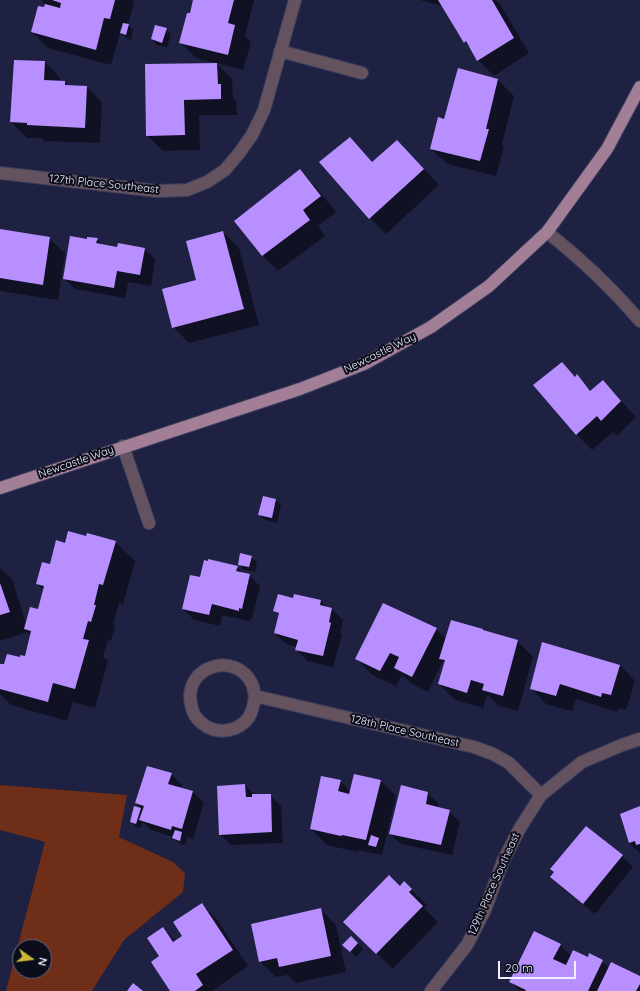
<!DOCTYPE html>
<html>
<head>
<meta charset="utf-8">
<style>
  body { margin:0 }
  #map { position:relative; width:640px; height:991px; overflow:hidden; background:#1f2143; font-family:Quicksand,sans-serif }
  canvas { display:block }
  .north { position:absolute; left:12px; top:939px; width:40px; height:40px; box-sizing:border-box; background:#0c0d1c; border:1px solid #666876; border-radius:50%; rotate:104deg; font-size:11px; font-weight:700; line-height:16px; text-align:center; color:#eef0fe }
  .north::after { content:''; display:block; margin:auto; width:14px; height:18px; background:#ceb837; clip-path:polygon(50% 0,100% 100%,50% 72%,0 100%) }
  .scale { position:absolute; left:498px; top:961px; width:78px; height:18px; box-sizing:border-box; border:2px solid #eef0fe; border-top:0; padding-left:5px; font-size:12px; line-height:14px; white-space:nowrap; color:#eef0fe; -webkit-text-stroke:3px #0c0d1c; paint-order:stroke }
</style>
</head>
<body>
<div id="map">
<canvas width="640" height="991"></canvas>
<div class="north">N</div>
<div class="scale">20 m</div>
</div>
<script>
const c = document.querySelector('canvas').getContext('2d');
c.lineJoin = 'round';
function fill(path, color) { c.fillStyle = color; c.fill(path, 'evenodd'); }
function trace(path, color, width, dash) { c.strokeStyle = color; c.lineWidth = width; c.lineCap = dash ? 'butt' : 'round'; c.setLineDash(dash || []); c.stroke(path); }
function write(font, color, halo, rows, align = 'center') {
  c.font = font + ' Quicksand,sans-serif'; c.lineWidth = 4; c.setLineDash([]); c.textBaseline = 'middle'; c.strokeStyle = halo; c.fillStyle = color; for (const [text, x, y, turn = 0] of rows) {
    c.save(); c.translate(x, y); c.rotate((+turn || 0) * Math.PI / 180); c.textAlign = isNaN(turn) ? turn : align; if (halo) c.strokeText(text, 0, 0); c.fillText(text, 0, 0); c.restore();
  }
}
fill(new Path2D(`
  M0 785 127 795 119 837 173 862 185 873 183 892 124 940 92 991H6L45 842 0 830ZM20 947H44V971H20Z`), '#6e2e17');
fill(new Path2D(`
  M41 0H132L134 2 128 25 133 30 131 40 126 38 120 33 111 65 48 48 32 32 45 9 46 5Z
  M194 0H254L245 36 251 42 243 70 216 63 232 79 233 97 236 101 237 115H199L200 150 163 151 147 135 216 63 196 58 180 42 190 15Z
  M420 0H496L500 4 529 53 494 76 478 60 473 50 464 42 442 6Z
  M166 29 171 34 167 47 157 45 152 39Z
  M45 62 60 78V82H65L68 86 87 87 102 102 100 143 44 141 42 138H27L11 122Z
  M458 70 498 80 514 96 502 144 504 146 496 176 447 164 431 149 445 120Z
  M350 138 373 163 397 141 439 185 386 234 370 218 321 162Z
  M300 170 315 186 336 212 318 226 325 236 278 271 262 255Z
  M0 230 49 238 65 253 58 300 0 291Z
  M223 232 239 248 259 325 189 343 173 327Z
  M97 239 104 246 118 248 144 249 155 259 151 286 128 282 125 298 75 289 64 278Z
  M562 364 592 391 603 381 636 417 617 436 613 432 592 450 577 435 535 385Z
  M276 500 281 505 277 523 265 520 259 515Z
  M115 542 135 561 123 604 119 603 113 624 115 626 111 641 108 640 103 656 108 661 95 708 73 702 67 721 11 705 0 694V665L5 666 26 657 31 635 28 632 0 641V568L12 579 26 624 39 610 44 590 37 584 66 544Z
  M251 557 257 562 255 572 244 570 239 564Z
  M237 567 244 574 249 575 260 586 252 619H250L249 621 222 615 220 626 194 620 183 609 201 579Z
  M295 595 321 601 328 608 332 609 343 620 340 633 342 635 333 667 307 661 297 650V647L286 644 275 633 279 616 275 611 293 599Z
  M436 629 446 639 483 629 485 632 517 641 533 657 518 711 499 706 489 696H487L483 708 455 700 439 684 445 663 443 661 428 692 411 683 402 675 396 686 372 675 357 659Z
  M620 665 635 681 626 710 618 708 617 712 576 699 572 711 546 704 531 688Z
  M171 774 182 785 181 789 193 792 204 803 193 839 188 837 185 845 179 843 173 837 151 830 143 822 141 828 136 827 131 821 135 807 142 809 136 803Z
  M380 780 396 796 382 855 357 850V852L327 845 311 829 340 781 350 791Z
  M245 785 255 795H270L281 806 283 843 231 845 220 834Z
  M428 793 439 804 438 808 449 811 460 822 452 855 401 844 390 834Z
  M640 807V853L629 843Z
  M586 827 622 856 633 867 595 914 562 888 551 877Z
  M404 883 427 905 424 908 438 922 393 969 360 937Z
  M202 904 217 920 248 966 212 991H171L161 957 163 929 176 941 183 936Z
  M321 910 336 925 346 972 295 983 288 975 276 977 260 962Z
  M351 937 363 949 356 957 344 945Z
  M560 945 571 956 602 961 609 968 640 978V991H520L510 981Z`), '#0007');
fill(new Path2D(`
  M52 0H115L110 19 104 18 96 50 31 32 38 6 44 7 45 4 60 8 61 3Z
  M193 0H234L228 23 235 25 228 55 179 43 187 13H190Z
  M438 0H492L514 38 477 61 466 41 464 43Z
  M123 23 129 24 126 35 120 33Z
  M155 25 167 28 162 43 151 39Z
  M14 60 45 61 44 80 65 81V85L87 86 85 128 27 125V123L10 122Z
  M217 63 218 84H221V99L184 100 185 135 146 136 145 64Z
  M458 68 498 79 486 129H489L480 161 430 149 438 117 444 119Z
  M350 137 372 162 397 140 424 169 369 219 319 162Z
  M300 169 321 196 303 210 310 220 262 256 234 221Z
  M0 229 50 237 43 285 0 278Z
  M223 231 244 309 172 328 162 289 196 280 186 241Z
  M70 236 87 239V237L98 238 96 243 117 247 118 243 145 248 140 275 117 271 114 288 63 279Z
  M562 362 575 377 577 374 590 391 603 380 621 401 601 421 597 416 576 435 533 385Z
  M263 496 276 499 272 518 258 515Z
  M68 531 86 536 87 533 116 541 103 585 99 584 94 605H96L91 622 88 621 83 639 89 640 75 689 53 683 48 702 0 689V664H4L7 654 20 657V655L25 656 31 631 24 629 30 607 38 609 44 586 36 584 42 562 50 564 56 540 65 543Z
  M240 553 252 556 249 567 238 565Z
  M208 559 238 566 236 571 250 574 242 609 239 608V611L212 604 209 615 182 609 190 575 200 577 204 560 208 561Z
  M0 583 10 612 0 615Z
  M278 594 293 598 294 594 321 600 320 605 332 608 329 622 331 623 323 656 295 650 298 640 274 633 279 613 273 611Z
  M383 603 437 628 412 677 394 668 399 657 390 653 380 671 355 659Z
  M451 620 483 629V630L518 640 503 696 482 690 484 684 471 680 467 693 438 684 445 660 439 659Z
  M542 642 620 665 611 695 602 693 601 697 560 684 556 696 530 689Z
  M147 766 172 773 168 784 193 791 182 829 172 826 171 830 139 820 144 806 135 803Z
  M354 774 381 780 366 840 342 835 341 836 310 829 321 776 341 780 338 791 349 794Z
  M245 784 246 797H252V794H271L272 832 219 835 217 786Z
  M401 785 428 792 426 804 450 810 441 845 389 834Z
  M134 806 141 808 136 824 130 822Z
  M640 806V844L636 845 635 841 629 843 620 814Z
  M586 826 623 855 583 904 550 877 554 872 550 869Z
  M175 830 182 832 180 841 172 838Z
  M371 835 379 838 376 847 368 845Z
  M389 875 400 886 404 881 412 889 409 892 423 906 376 954 343 922Z
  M202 903 233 950 196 974 203 985 195 991H170L151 962 159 956 147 938 163 927 173 942 182 936 173 922Z
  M321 908 331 956 279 967 277 958 259 962 251 924Z
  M534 931 561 944 553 959 566 965 573 950 588 957 589 953 603 960 588 991H525L526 990 509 982Z
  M351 936 358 943 350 952 342 945Z
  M611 962 640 976V984L636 991H597Z
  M133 983 143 991H127Z`), '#b88ffe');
const minor = new Path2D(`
  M280 51 362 73
  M0 173 157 191 187 190 207 182 225 170 240 152 252 135 264 110 295 0
  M547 232C581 259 612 288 640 321
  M123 446 149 523
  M255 696C254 704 253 710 249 717 239 732 217 735 203 724 196 719 192 712 191 704 183 666 236 650 252 684 254 688 254 693 255 696L474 747 493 754 509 763 541 795
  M431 991 467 945 485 910 503 861 520 828 541 795 582 762 622 745 640 739`);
const major = new Path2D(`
  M0 488 300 389 364 364 431 327 489 286 547 232 607 149 640 87`);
trace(minor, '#3c3e5d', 14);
trace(major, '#3c3e5d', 14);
trace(minor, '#64525e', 12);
trace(major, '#a27f96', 12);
write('11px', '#eef0fe', '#0c0d1c', [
  ["127th Place Southeast",104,184,6],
  ["Newcastle Way",380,353,-26],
  ["Newcastle Way",76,462,-19],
  ["128th Place Southeast",405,731,13],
  ["129th Place Southeast",494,884,-66]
]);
</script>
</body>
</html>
